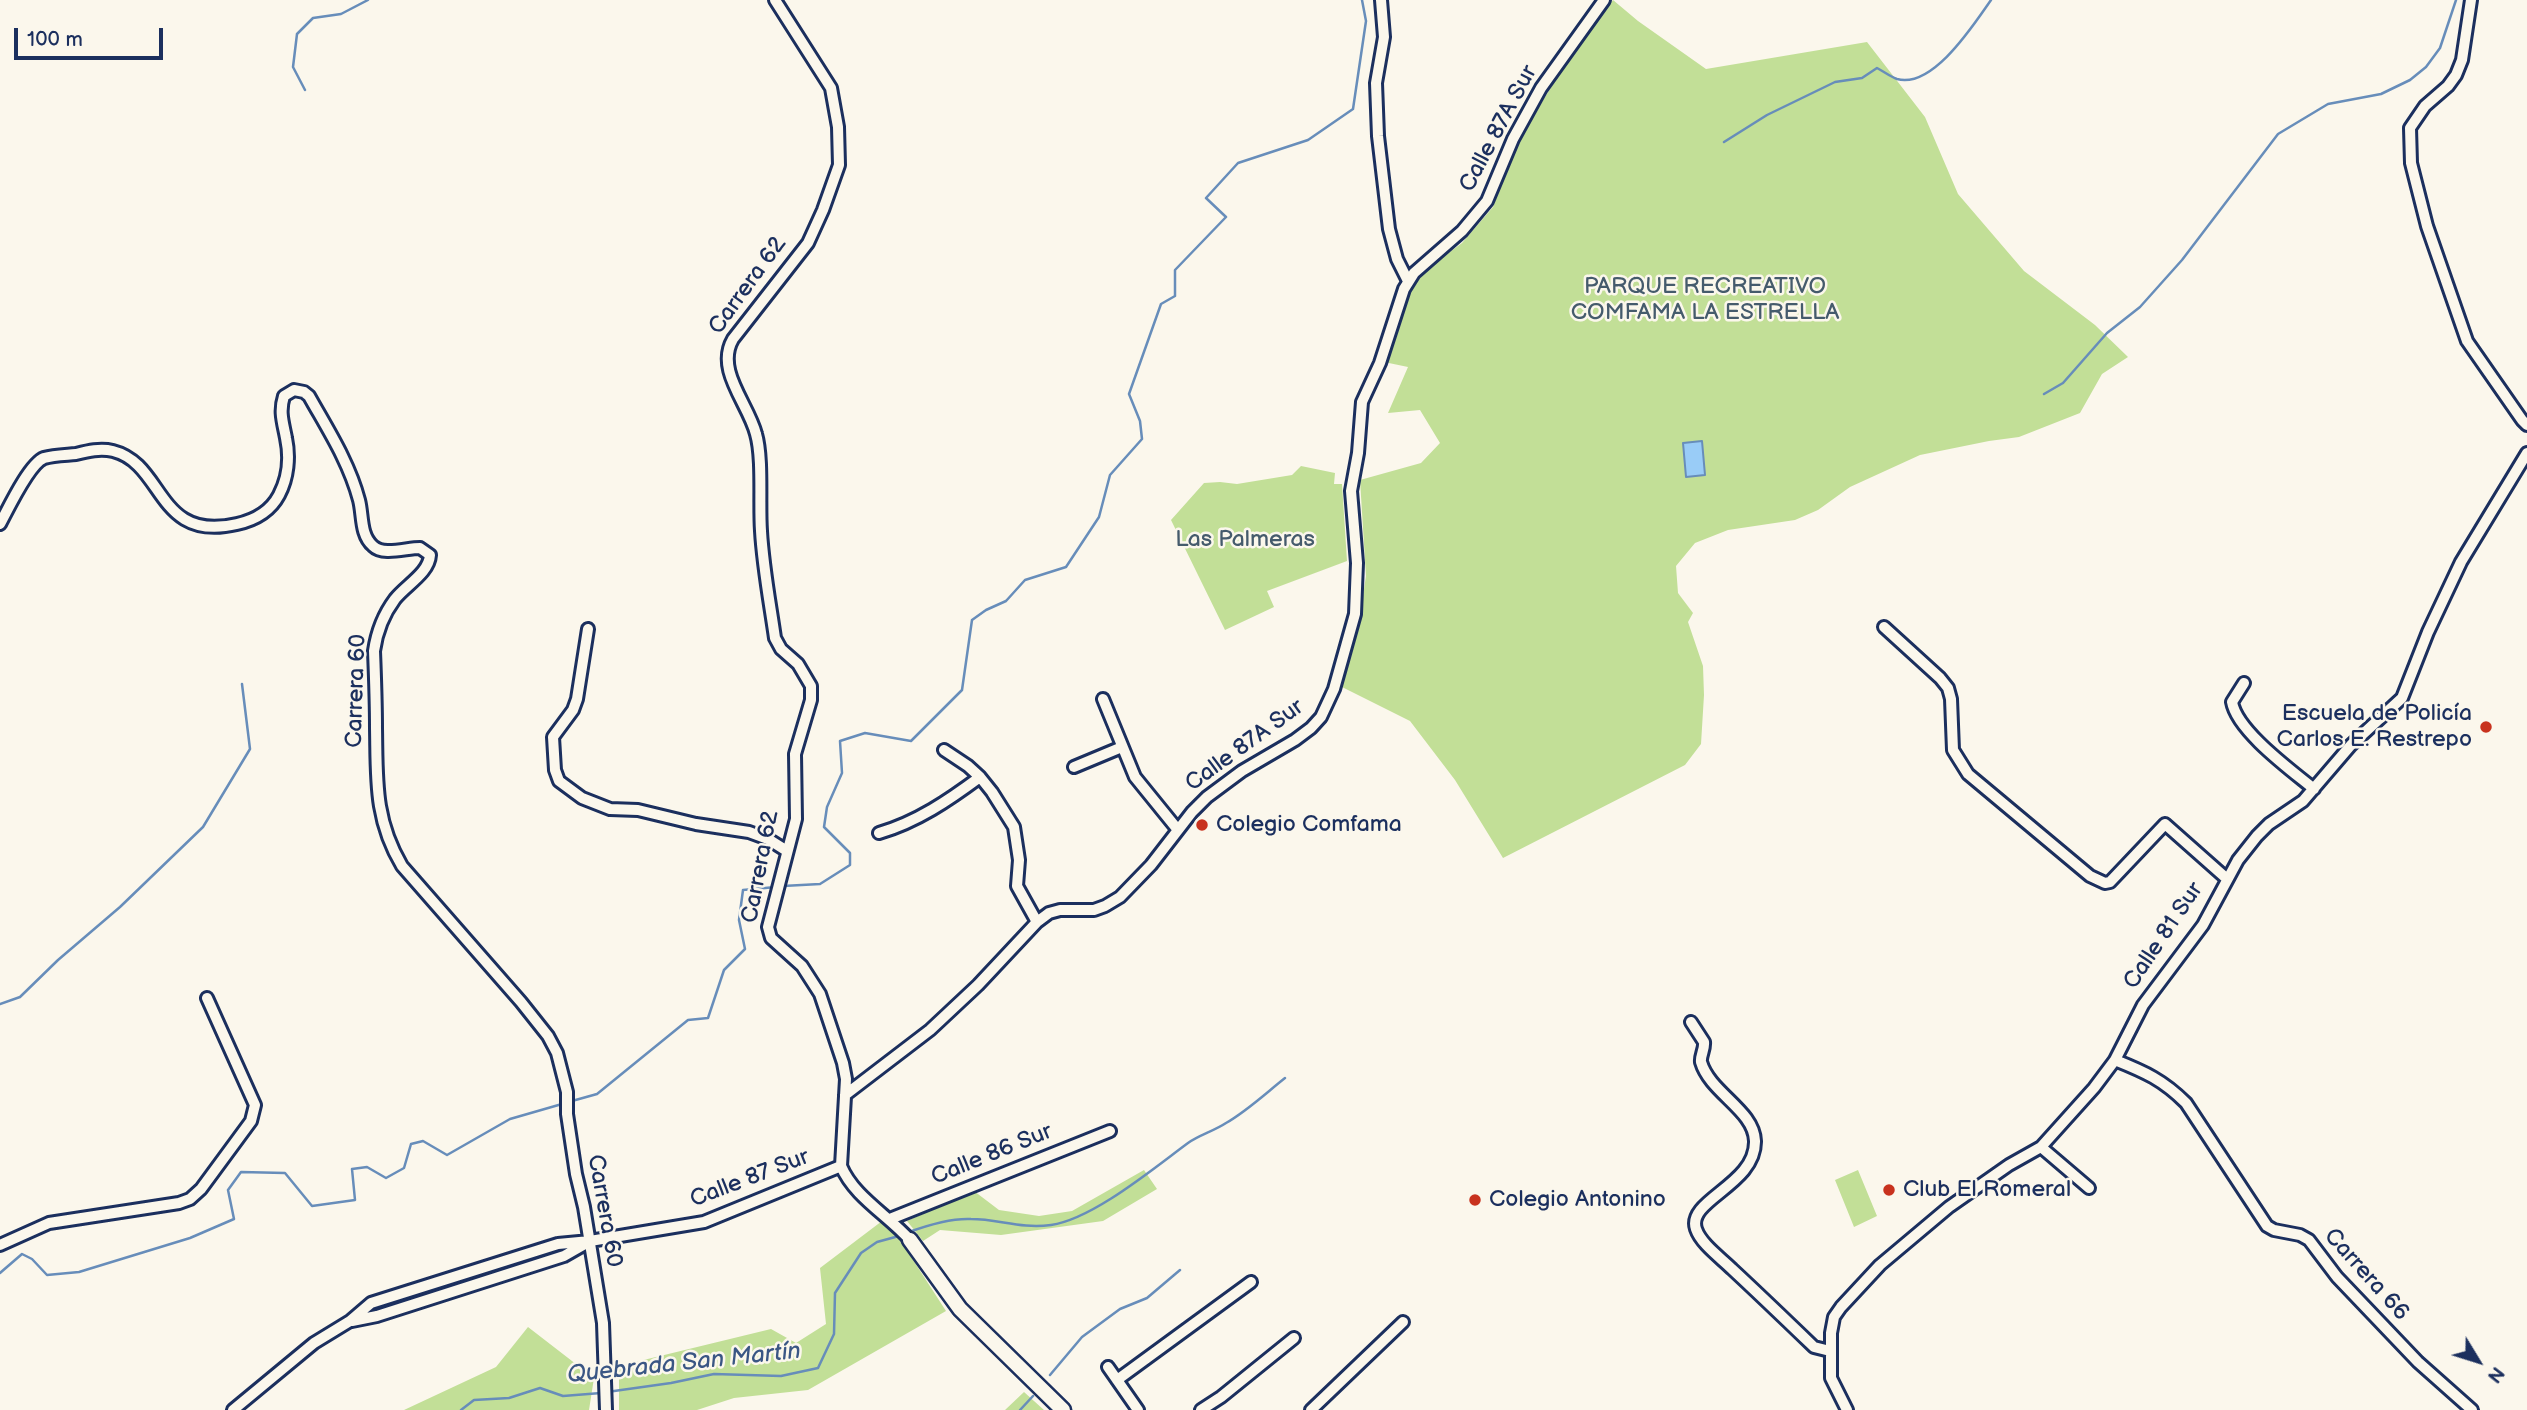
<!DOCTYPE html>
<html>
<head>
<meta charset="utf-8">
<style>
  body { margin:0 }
  #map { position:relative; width:2527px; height:1410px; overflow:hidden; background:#fbf7ec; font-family:"Balsamiq Sans",sans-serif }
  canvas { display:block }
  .north { position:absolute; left:2443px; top:1326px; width:70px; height:70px; -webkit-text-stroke:5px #fbf7ec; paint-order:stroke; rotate:128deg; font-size:19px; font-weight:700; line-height:28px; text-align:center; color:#1b2f5e }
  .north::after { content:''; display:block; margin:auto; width:24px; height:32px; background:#1b2f5e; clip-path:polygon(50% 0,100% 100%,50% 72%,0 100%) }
  .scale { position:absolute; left:14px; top:28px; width:149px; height:32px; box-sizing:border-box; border:4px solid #1b2f5e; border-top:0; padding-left:9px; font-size:21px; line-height:24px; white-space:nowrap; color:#1b2f5e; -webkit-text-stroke:5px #fbf7ec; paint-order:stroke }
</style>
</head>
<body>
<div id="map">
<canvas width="2527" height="1410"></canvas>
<div class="north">N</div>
<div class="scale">100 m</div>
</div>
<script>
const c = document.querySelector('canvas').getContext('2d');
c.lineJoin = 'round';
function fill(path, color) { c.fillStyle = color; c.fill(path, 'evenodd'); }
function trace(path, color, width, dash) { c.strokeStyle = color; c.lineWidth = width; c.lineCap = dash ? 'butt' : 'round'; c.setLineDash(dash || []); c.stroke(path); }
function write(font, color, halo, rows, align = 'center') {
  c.font = font + ' "Balsamiq Sans",sans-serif'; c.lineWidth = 5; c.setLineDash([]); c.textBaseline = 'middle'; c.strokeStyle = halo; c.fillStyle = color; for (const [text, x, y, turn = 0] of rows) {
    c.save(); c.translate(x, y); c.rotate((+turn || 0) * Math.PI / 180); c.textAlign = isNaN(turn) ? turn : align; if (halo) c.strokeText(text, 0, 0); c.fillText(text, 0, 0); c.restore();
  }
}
fill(new Path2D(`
  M1613 0 1638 21 1706 69 1867 42 1925 117 1958 194 2024 271 2095 325 2128 357 2102 374 2080 413 2019 437 1989 441 1920 455 1850 487 1818 510 1795 520 1728 530 1695 543 1676 566 1678 593 1693 613 1688 622 1703 666 1704 695 1701 744 1685 765 1503 858 1455 780 1410 721 1340 686 1358 628 1366 576 1360 480 1421 463 1440 443 1420 410 1388 413 1408 367 1384 362 1416 277 1462 243 1493 207 1516 145 1574 49Z
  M1301 466 1335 473 1334 484H1342L1347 561 1267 591 1274 607 1225 630 1171 520 1204 483 1220 482 1237 484 1292 475Z
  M1144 1170 1157 1189 1103 1221 1001 1235 940 1230 923 1241 907 1221 974 1191 999 1210 1039 1216 1072 1211Z
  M1858 1170 1877 1216 1854 1227 1835 1180Z
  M886 1218 946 1311 808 1390 734 1398 697 1410H619V1366L771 1329 796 1343 826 1324 820 1268Z
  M528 1327 594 1378 589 1410H404L496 1367Z
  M1024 1392 1044 1410H1005Z`), '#c2df97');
const water = new Path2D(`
  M1702 441 1705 475 1686 477 1683 443Z`);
fill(water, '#99ccf7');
trace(water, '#678dba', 2);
trace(new Path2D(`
  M305 90 293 67 297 34 313 18 341 14 368 0
  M1724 142 1767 115 1835 82 1862 78 1877 68C1883 71 1891 77 1897 79 1933 89 1974 24 1991 0
  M2044 394 2063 383 2107 333 2140 307 2182 260 2278 134 2328 104 2381 94 2410 80 2426 67 2440 48 2456 0
  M783 886 820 884 850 865V853L824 827 827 807 842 773 840 741 865 733 911 741 962 690 972 620 986 610 1006 601 1025 580 1066 567 1099 517 1110 475 1142 439 1140 421 1129 394 1161 304 1175 296V270L1226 217 1206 198 1238 163 1308 140 1353 109 1366 21 1362 0
  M0 1004 20 997 58 960 120 907 203 827 250 749 242 684
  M572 1101 597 1094 688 1020 708 1018 724 970 745 949 739 920 743 890 776 887
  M909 1232C928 1225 950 1218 971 1219 999 1219 1020 1229 1051 1225 1093 1219 1154 1168 1188 1143 1199 1135 1214 1131 1226 1123 1247 1111 1266 1093 1285 1078
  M0 1273 22 1254 32 1259 47 1275 79 1272 190 1238 234 1219 228 1190 241 1172 285 1173 312 1206 355 1200 352 1169 367 1167 386 1178 404 1168 411 1144 423 1141 447 1155 510 1119 562 1104
  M1050 1375 1082 1337 1120 1309 1147 1298 1180 1270
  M607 1392 671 1383 714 1374 781 1376 818 1368 834 1334 835 1293 861 1253 877 1242 899 1236
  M461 1410 474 1400 509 1398 540 1388 563 1396 601 1393
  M1020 1410 1033 1396`), '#678dba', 2.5);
const minor = new Path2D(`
  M775 0 831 88 838 127 839 165 823 210 808 243 733 339C715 370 748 403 756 434 763 458 759 504 761 531 763 567 770 603 775 638L781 649 798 664 811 686V700L795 754 796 819 768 927 771 938 802 966 820 994 843 1063 846 1079 841 1166C854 1197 888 1215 910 1240
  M1381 0 1384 37 1376 83 1378 136 1389 229 1397 259 1408 281
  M2471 0 2462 60 2456 75 2448 86 2425 106 2410 128 2411 163 2427 226 2467 341 2522 420 2527 425
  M0 524C8 509 29 464 44 458 54 455 66 455 76 454 88 451 100 448 113 451 165 464 156 543 237 524 255 520 270 512 279 495 288 478 290 457 286 438 283 422 279 412 284 396L294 390 304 392 309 396C328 430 349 462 359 500 363 515 360 535 373 546 383 556 406 548 420 548L430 555C429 573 406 585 395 599 383 615 377 630 374 651 375 676 376 702 376 728 377 779 374 819 402 866L521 1002 548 1036 557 1053 567 1092V1114L576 1174 584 1207 603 1323 606 1410
  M1884 627 1940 678 1948 688 1951 699 1953 750 1968 774 2090 876 2105 883 2110 882 2165 824 2226 878
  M588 629 577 699 573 710 553 737 555 770 559 781 582 798 610 809 638 810 696 824 749 832 768 839 787 851
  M2244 683 2232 702C2237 731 2291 770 2314 789
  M1103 699 1135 777 1178 830
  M944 750 968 766 980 777 992 792 1014 827 1019 860 1017 886 1037 922
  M1074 767 1122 747
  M879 833C917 822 949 800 980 777
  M1691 1022 1704 1042C1705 1049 1700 1056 1701 1062 1710 1093 1754 1110 1755 1141 1756 1185 1686 1200 1696 1229 1701 1244 1721 1258 1732 1269 1760 1295 1787 1321 1814 1347L1830 1351
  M2115 1060C2145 1072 2163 1080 2186 1103L2267 1226 2274 1230 2300 1235 2309 1240 2337 1277 2418 1362 2472 1410
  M845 1095 930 1030 978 985 1037 922 1049 913 1060 910H1094L1105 906 1120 897 1151 865 1192 812 1207 797 1242 771 1295 740 1311 728 1321 717 1334 689 1355 614 1357 563 1351 491 1358 453 1362 402 1380 363 1404 289 1414 273 1462 231 1487 201 1513 139 1541 88 1604 0
  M2041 1147 2089 1188
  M890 1219 1110 1131
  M0 1245 49 1223 179 1203 190 1199 201 1189 251 1121 255 1105 207 998
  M352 1321 377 1316 564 1256 585 1244
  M1108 1367 1138 1410
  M1117 1380 1251 1282
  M233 1410 314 1343 350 1321 371 1303 558 1244 590 1241 704 1222 841 1166
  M1201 1410 1221 1397 1294 1338
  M1311 1410 1403 1322
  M1847 1410 1831 1378V1333L1834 1317 1841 1307 1880 1265 1949 1207 2009 1165 2041 1147 2094 1088 2115 1060 2143 1005 2203 925 2238 860 2257 836 2269 824 2303 801 2351 745 2402 698 2428 632 2461 562 2527 453`);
const tertiary = new Path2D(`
  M910 1240 960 1309 1063 1410`);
trace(minor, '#1b2f5e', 16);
trace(tertiary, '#1b2f5e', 19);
trace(minor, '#fbf7ec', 10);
trace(tertiary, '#fbf7ec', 14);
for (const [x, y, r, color] of [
  [2486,727,7,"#c8321e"],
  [1202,825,7,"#c8321e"],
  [1889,1190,7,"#c8321e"],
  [1475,1200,7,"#c8321e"]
]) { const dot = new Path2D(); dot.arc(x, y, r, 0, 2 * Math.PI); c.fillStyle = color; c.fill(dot); trace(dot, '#fbf7ec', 2.5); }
write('23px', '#1b2f5e', '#fbf7ec', [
  ["Calle 87A Sur",1499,129,-62],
  ["Carrera 62",748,286,-54],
  ["Carrera 60",357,691,-88],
  ["Calle 87A Sur",1245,746,-36],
  ["Carrera 62",761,867,-79],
  ["Calle 81 Sur",2164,936,-56],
  ["Calle 86 Sur",992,1155,-22],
  ["Calle 87 Sur",750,1179,-21],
  ["Carrera 60",604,1211,80],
  ["Carrera 66",2366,1275,48]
]);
write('23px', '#455b6c', '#fbf7ec', [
  ["PARQUE RECREATIVO",1705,287],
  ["COMFAMA LA ESTRELLA",1705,313],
  ["Las Palmeras",1245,540]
]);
write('23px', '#1b2f5e', '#fbf7ec', [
  ["Escuela de Policía",2472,714,"right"],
  ["Carlos E. Restrepo",2472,740,"right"],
  ["Colegio Comfama",1216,825],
  ["Club El Romeral",1903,1190],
  ["Colegio Antonino",1489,1200]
], 'left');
write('italic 24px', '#3a5684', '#fbf7ec', [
  ["Quebrada San Martín",684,1364,-6]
]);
</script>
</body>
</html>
